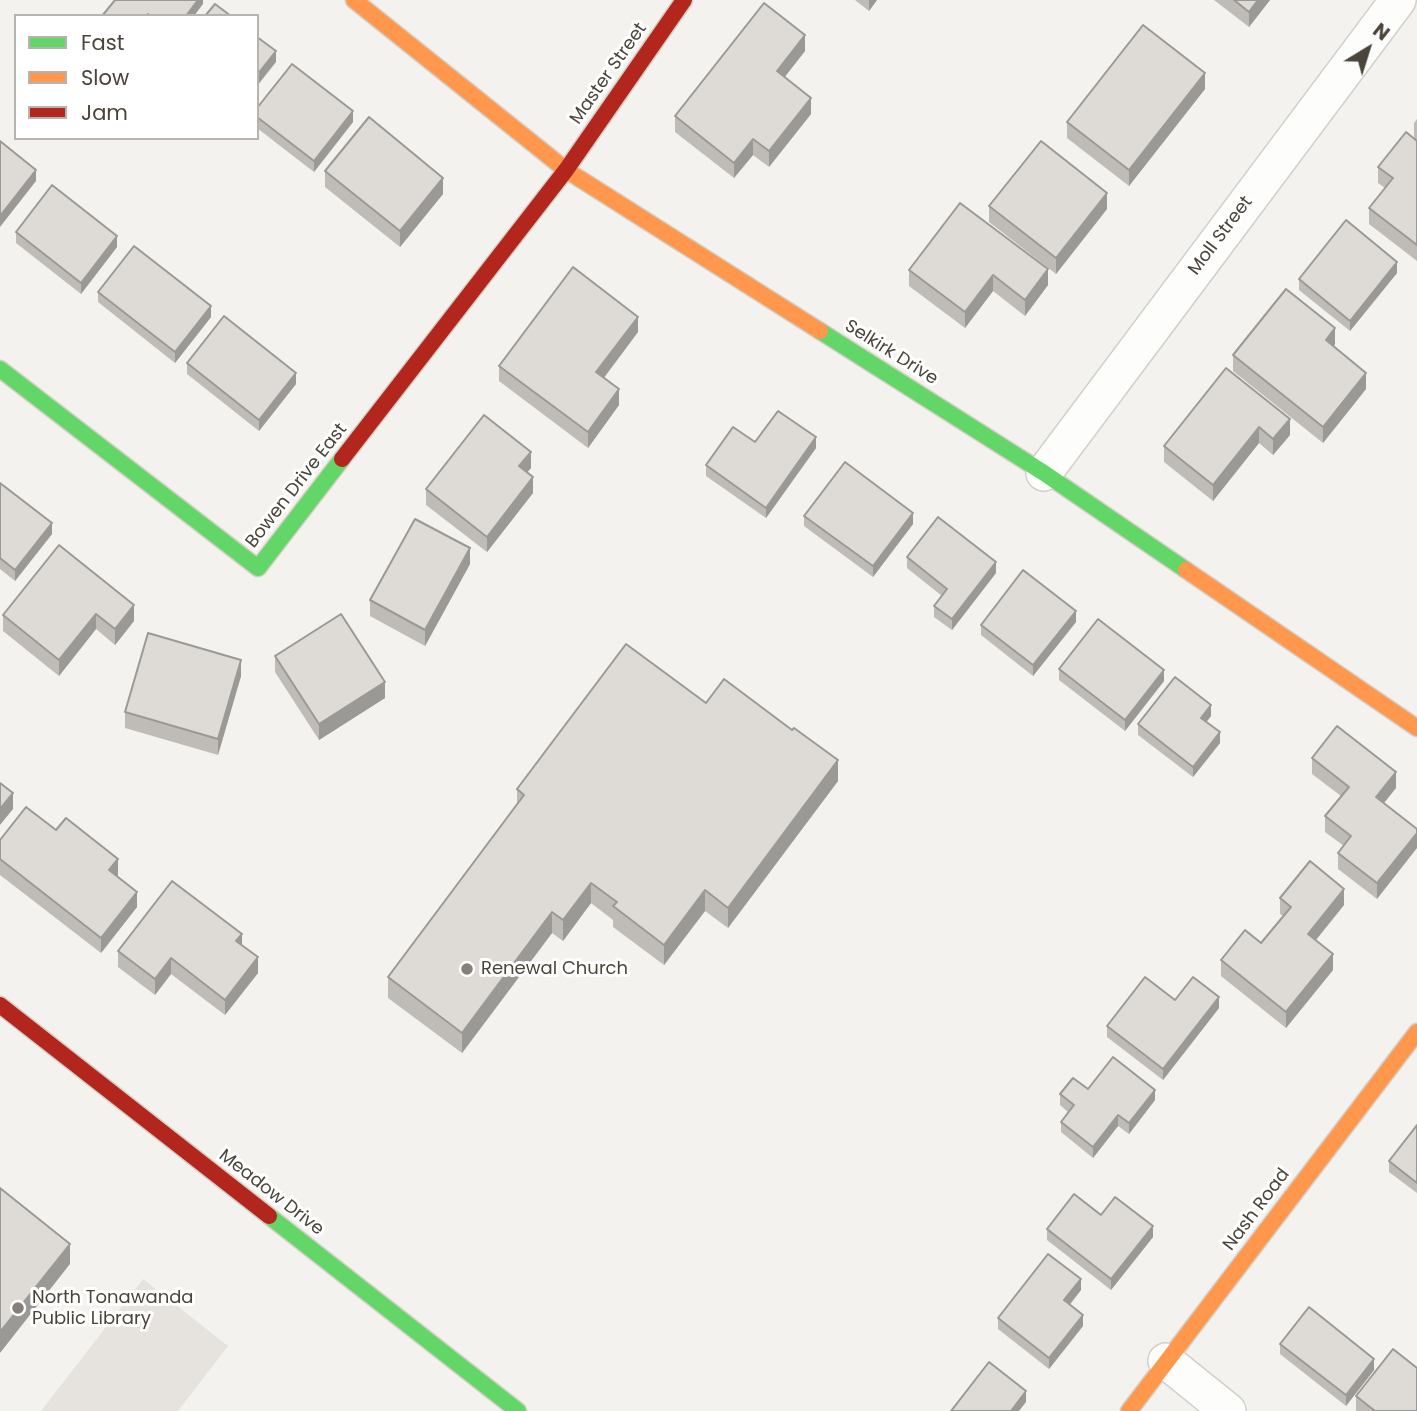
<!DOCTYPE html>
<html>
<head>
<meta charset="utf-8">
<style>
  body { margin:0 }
  #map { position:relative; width:1417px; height:1411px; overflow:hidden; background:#f4f2ee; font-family:Poppins,sans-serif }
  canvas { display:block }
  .legend { position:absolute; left:14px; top:14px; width:245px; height:126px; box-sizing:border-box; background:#fff; border:2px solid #b7b4b0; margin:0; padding:9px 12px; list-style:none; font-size:21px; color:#4b4439 }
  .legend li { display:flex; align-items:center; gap:14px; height:35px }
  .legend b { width:35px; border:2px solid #b7b4b0 }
  .north { position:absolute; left:1333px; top:14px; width:70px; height:70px; -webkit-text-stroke:5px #fff; paint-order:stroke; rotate:38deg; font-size:19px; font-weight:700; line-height:28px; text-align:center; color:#4b4439 }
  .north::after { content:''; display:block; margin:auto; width:24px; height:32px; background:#4b4439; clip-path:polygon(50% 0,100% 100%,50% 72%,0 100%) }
</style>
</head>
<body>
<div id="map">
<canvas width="1417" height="1411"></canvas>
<ul class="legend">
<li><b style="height:9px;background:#63d668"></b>Fast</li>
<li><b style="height:9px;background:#ff974d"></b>Slow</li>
<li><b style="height:9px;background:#b3261e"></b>Jam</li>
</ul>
<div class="north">N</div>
</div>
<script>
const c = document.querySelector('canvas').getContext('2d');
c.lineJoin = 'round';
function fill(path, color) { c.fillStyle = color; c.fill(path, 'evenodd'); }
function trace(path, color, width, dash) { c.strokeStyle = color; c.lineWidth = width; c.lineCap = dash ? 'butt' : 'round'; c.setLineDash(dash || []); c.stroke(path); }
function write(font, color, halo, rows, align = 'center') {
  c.font = font + ' Poppins,sans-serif'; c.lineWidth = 6; c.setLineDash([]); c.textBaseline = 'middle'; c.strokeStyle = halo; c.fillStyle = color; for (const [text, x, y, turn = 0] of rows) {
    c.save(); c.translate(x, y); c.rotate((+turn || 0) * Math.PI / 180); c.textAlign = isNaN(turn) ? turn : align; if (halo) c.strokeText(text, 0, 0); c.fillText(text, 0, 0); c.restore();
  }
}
fill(new Path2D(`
  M143 1279 228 1346 178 1411H41Z`), '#e6e3df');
const street = new Path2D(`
  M1044 473 1398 0
  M1166 1361 1228 1411`);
const fast = new Path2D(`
  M820 331 1044 473 1186 570
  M0 369 258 568 342 459
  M269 1216 518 1411`);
const slow = new Path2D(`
  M354 0 566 170 820 331
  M1186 570 1417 728
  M1129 1411 1417 1032`);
const jam = new Path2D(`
  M342 459 566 170 684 0
  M0 1005 269 1216`);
trace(street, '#d2d0cb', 38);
trace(fast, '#d3cfc5', 19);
trace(slow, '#d3cfc5', 19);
trace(jam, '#d3cfc5', 19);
trace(street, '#fdfdfc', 35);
trace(fast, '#63d668', 16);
trace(slow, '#ff974d', 16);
trace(jam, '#b3261e', 16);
fill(new Path2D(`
  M855 0H877L869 11Z
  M1214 0H1270L1249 27Z
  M805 51 784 77 811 114 769 167 753 155 734 178 675 132V116Z
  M1205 89 1129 186 1067 138V122Z
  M257 108 353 122 314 172 257 128Z
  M1417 119V261L1369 224V208L1385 188 1378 183V167L1414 138V123Z
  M325 171 443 194 400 247 325 187Z
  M960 203 1048 285 1025 316 993 291 965 328 909 286V270Z
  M989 206 1107 209 1056 274 989 222Z
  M16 232 117 247 81 294 16 243Z
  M1397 273 1350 331 1299 290V279Z
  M98 292 211 317 175 363 98 302Z
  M638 332 604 378 619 405 588 448 499 381V366Z
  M1335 344 1334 347 1366 389 1323 443 1233 371V355Z
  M187 363 296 384 259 431 187 374Z
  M1226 368 1290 435 1273 455 1259 443 1213 501 1164 462V446Z
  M755 442 816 448 766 518 706 476V465Z
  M531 468 527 472 533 493 487 552 426 505V489Z
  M0 483 52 534 15 581 0 569Z
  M804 516 913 524 873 577 804 526Z
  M59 545 134 621 115 645 96 629 59 676 3 631V615Z
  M907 557 996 573 952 630 934 617V606L942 596 907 568Z
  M470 564 425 646 370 616V600Z
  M1076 622 1033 676 981 635V625Z
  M275 656 385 698 319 740 275 672Z
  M1059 669 1164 681 1125 731 1059 680Z
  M241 676 218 755 125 728V712Z
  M706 703 838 781 728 928 705 911 664 965 613 927V920L591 903 563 941 552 933 462 1053 388 998V977L517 805V789Z
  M1211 716 1206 722 1220 743 1193 777 1138 735V724Z
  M1312 758 1396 788 1383 803 1377 899 1338 869V853L1344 846 1325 832V816L1341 796 1312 774Z
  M56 830 118 875 117 876 137 907 101 953 0 875V840Z
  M1280 898 1344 905 1315 940 1333 970 1286 1028 1221 976V960L1261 943 1283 916 1280 914Z
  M242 945 258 973 225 1015 171 974 155 995 118 967V951Z
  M1175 1000 1219 1008 1163 1080 1107 1037V1026Z
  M1088 1089 1155 1100 1129 1134 1118 1126 1093 1158 1061 1132V1122L1068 1112 1060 1105V1094Z
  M1417 1125V1193L1389 1172V1161Z
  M1101 1215 1153 1237 1111 1290 1047 1240V1229Z
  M1081 1290 1070 1305 1083 1326 1049 1369 998 1329V1318Z
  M1280 1344 1374 1370 1346 1406 1280 1354Z
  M1356 1396 1417 1411H1356Z`), '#bfbcb8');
fill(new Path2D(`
  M198 0H203V4L194 16H186Z
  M869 0H877L869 11Z
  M1258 0H1270L1249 27V12Z
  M805 35V51L777 87V71Z
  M276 51V62L257 86V75Z
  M1205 73V89L1129 186V170Z
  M811 98V114L769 167V151Z
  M353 111V122L314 172V161Z
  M753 139V155L734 178V163Z
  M36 170V181L0 227V216Z
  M443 178V194L400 247V231Z
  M1107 193V209L1056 274V258Z
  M117 236V247L81 294V283Z
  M1397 262V273L1350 331V321Z
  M1048 269V285L1025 316V300Z
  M993 275V291L965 328V312Z
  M211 306V317L175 363V352Z
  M638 317V332L596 388V372Z
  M1335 328V344L1326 356V340Z
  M296 373V384L259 431V420Z
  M1366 373V389L1323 443V427Z
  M619 389V405L588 448V432Z
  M1290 419V435L1273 455V439Z
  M1259 427V443L1213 501V485Z
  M816 437V448L766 518V508Z
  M531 452V468L519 482V466Z
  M533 477V493L487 552V537Z
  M913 513V524L873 577V566Z
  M52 523V534L15 581V570Z
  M470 548V564L425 646V630Z
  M996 562V573L952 630V619Z
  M134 605V621L115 645V629Z
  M1076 611V622L1033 676V665Z
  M96 614V629L59 676V660Z
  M241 660V676L218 755V739Z
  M1164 670V681L1125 731V720Z
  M385 682V698L319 740V724Z
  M1211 705V716L1201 729V718Z
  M1220 732V743L1193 777V767Z
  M838 760V781L728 928V908Z
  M1396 772V788L1376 813V797Z
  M13 793V809L0 825V809Z
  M1417 833V848L1377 899V883Z
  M118 859V875L109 886V870Z
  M591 883V903L563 941V920Z
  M1344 889V905L1308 950V934Z
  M705 890V911L664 965V945Z
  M137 892V907L101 953V938Z
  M552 912V933L462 1053V1033Z
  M242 934V950L236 941Z
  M1333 954V970L1286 1028V1012Z
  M258 957V973L225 1015V1000Z
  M171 958V974L155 995V979Z
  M1219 997V1008L1163 1080V1069Z
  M1155 1090V1100L1129 1134V1123Z
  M1118 1115V1126L1093 1158V1147Z
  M1153 1226V1237L1111 1290V1279Z
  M70 1244V1264L0 1353V1332Z
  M1081 1279V1290L1064 1311V1300Z
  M1083 1315V1326L1049 1369V1358Z
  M1374 1359V1370L1346 1406V1395Z
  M1026 1391V1402L1019 1411H1011Z`), '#9b9996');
const building = new Path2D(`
  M115 0H198L186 16H150L148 14 147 16H102Z
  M1234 0H1258L1249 12Z
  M764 3 805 35 777 71 811 98 769 151 753 139 734 163 675 116Z
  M215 4 231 16H205Z
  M1143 25 1205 73 1129 170 1067 122Z
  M257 37 276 51 257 75Z
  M292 64 353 111 314 161 257 117V108Z
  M369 117 443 178 400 231 325 171Z
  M1406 132 1417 141V245L1369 208 1393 178 1378 167Z
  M0 141 36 170 0 216Z
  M1041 141 1107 193 1056 258 989 206Z
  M52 185 117 236 81 283 16 232Z
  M960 203 1048 269 1025 300 993 275 965 312 909 270Z
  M1346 220 1397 262 1350 321 1299 279Z
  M134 246 211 306 175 352 98 292Z
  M573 267 638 317 596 372 619 389 588 432 499 366Z
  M1286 289 1335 328 1326 340 1366 373 1323 427 1233 355Z
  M224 316 296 373 259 420 187 363Z
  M1226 368 1290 419 1273 439 1259 427 1213 485 1164 446Z
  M778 411 816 437 766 508 706 465 733 427 755 442Z
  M484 415 531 452 519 466 533 477 487 537 426 489Z
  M845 462 913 513 873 566 804 516Z
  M0 483 52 523 15 570 0 558Z
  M938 517 996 562 952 619 934 606 947 589 907 557Z
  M415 519 470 548 425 630 370 600Z
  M59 545 134 605 115 629 96 614 59 660 3 615Z
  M1023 570 1076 611 1033 665 981 625Z
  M341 614 385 682 319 724 275 656Z
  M1098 619 1164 670 1125 720 1059 669Z
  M148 633 241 660 218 739 125 712Z
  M626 644 706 703 724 679 792 730 794 728 838 760 728 908 705 890 664 945 613 906 617 902 591 883 563 920 552 912 462 1033 388 977 524 795 517 789Z
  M1175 677 1211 705 1201 718 1220 732 1193 767 1138 724Z
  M1337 726 1396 772 1376 797 1417 829V833L1377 883 1338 853 1351 836 1325 816 1349 787 1312 758Z
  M0 783 13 793 0 809Z
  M26 807 56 830 66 818 118 859 109 870 137 892 101 938 0 859V840Z
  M1310 861 1344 889 1308 934 1333 954 1286 1012 1221 960 1245 930 1261 943 1291 907 1280 898Z
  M172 881 242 934 236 941 258 957 225 1000 171 958 155 979 118 951Z
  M1145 977 1175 1000 1193 977 1219 997 1163 1069 1107 1026Z
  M1113 1057 1155 1090 1129 1123 1118 1115 1093 1147 1061 1122 1074 1105 1060 1094 1073 1078 1088 1089Z
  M1417 1125V1183L1389 1161Z
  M0 1188 70 1244 0 1332Z
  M1074 1194 1101 1215 1115 1197 1153 1226 1111 1279 1047 1229Z
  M1048 1254 1081 1279 1064 1300 1083 1315 1049 1358 998 1318Z
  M1309 1307 1374 1359 1346 1395 1280 1344Z
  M1393 1349 1417 1368V1411H1375L1356 1396Z
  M989 1362 1026 1391 1011 1411H951Z`);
fill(building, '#dedbd6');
trace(building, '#9b9996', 2);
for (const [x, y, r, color] of [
  [467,969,7,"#868178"],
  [18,1308,7,"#868178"]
]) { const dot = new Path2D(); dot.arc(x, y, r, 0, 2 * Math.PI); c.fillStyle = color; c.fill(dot); trace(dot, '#fff', 2.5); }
write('18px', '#4b4439', '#fff', [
  ["Master Street",609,74,-55],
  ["Moll Street",1221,236,-53],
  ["Selkirk Drive",891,353,32],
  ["Bowen Drive East",297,486,-52],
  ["Meadow Drive",271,1193,38],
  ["Nash Road",1257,1210,-53]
]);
write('18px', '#4b4439', '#fff', [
  ["Renewal Church",481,969],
  ["North Tonawanda",32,1298],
  ["Public Library",32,1319]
], 'left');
</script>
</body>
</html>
